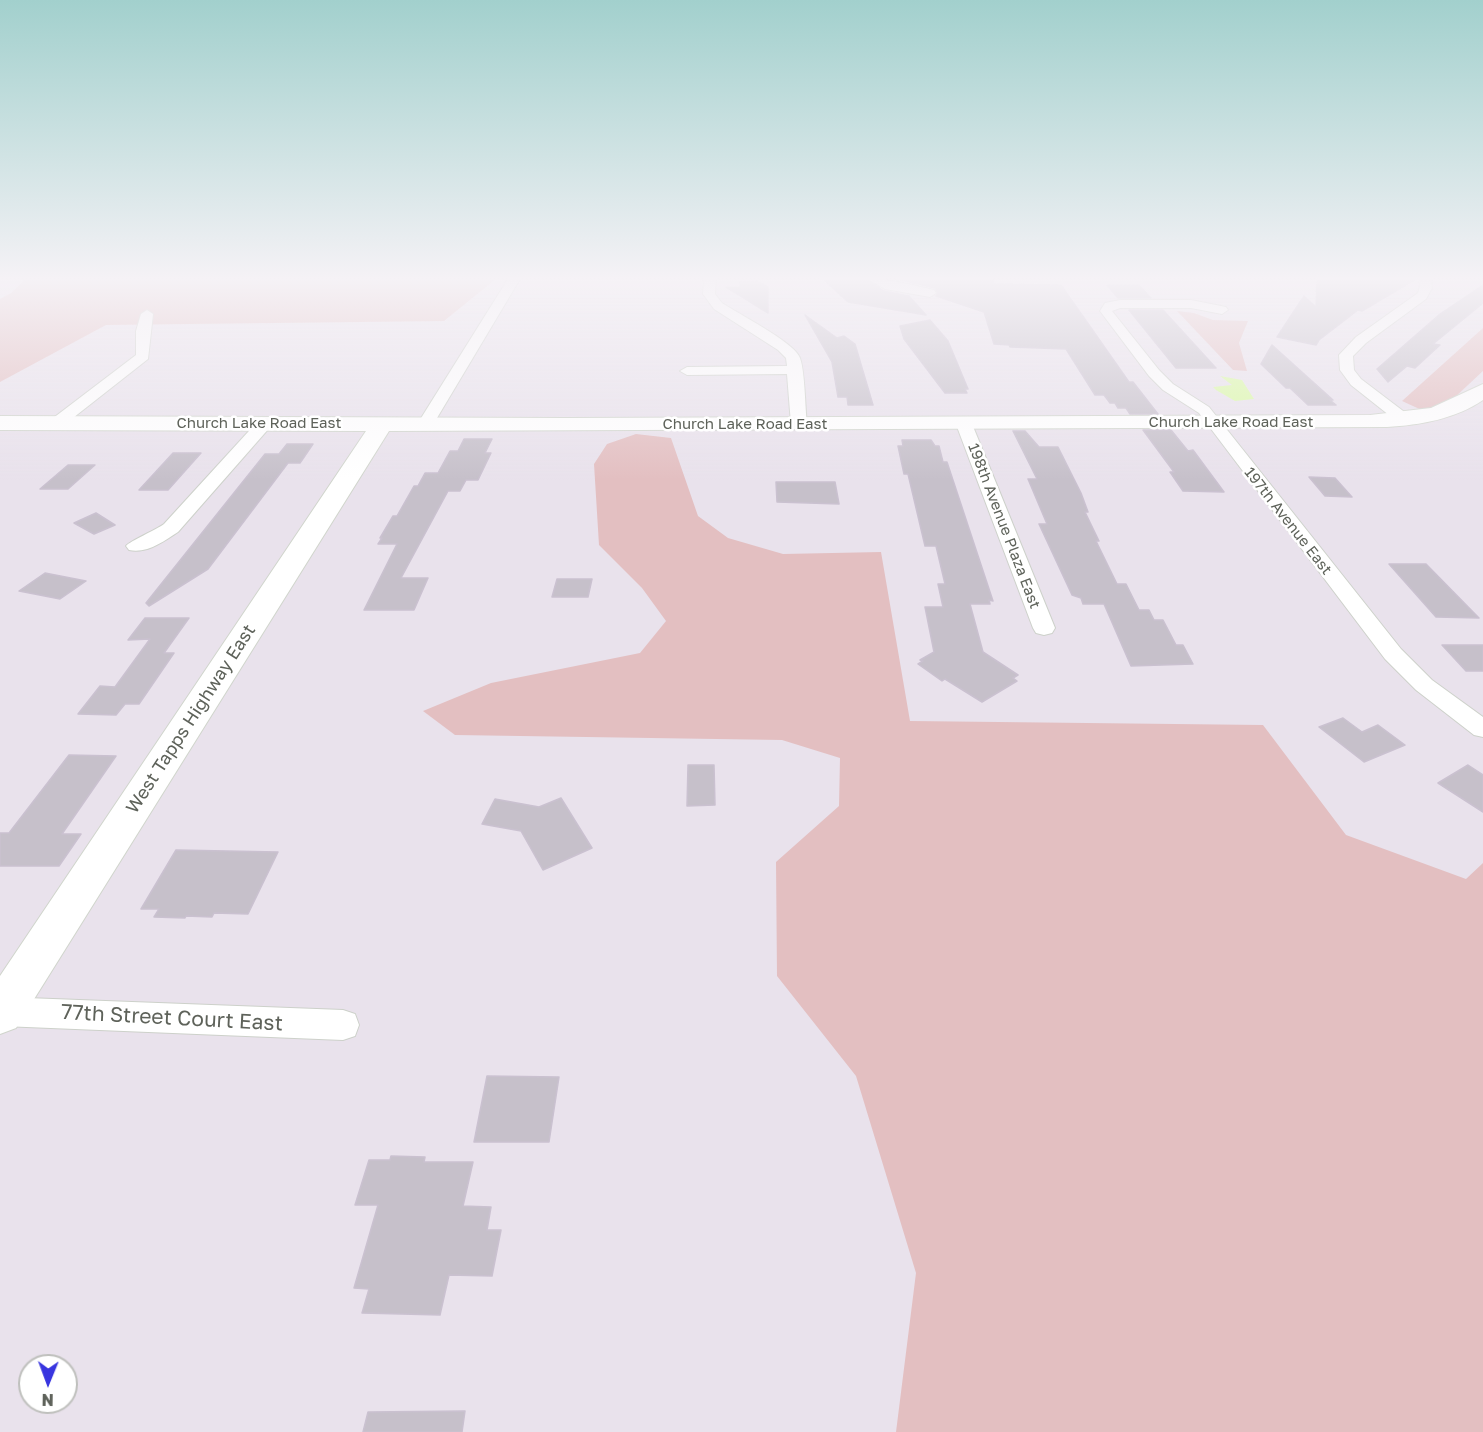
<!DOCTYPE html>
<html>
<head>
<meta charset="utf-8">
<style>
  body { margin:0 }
  #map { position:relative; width:1483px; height:1432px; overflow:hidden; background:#e9e2ec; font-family:"Golos Text",sans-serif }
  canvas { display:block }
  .north { position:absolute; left:18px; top:1354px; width:60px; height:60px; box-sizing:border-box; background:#fff; border:2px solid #bfc0bd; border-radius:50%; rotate:181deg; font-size:16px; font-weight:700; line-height:24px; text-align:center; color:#5e625a }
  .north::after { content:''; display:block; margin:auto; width:21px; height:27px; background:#3835df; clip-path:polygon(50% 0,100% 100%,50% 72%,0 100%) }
</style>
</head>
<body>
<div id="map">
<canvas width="1483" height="1432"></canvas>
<div class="north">N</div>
</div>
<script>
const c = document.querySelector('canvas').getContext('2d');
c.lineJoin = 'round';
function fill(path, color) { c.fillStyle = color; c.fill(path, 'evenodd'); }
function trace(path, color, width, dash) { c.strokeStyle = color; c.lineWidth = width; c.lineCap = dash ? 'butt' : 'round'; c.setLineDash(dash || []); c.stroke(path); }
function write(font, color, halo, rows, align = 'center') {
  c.font = font + ' "Golos Text",sans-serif'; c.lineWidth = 5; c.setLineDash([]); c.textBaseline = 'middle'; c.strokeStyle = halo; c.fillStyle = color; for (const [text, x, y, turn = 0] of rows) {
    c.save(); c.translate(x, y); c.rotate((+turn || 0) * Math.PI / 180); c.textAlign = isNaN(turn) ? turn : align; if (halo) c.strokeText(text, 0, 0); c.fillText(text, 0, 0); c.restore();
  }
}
fill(new Path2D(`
  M25 279H496L444 321 106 325 0 382V299L11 293Z
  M1177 311 1194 313 1213 320 1248 321 1239 343 1247 371 1233 370Z
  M1483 328V371L1453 399 1426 412 1402 401Z
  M636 434 671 438 698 516 728 538 783 554 881 552 910 721 1263 725 1346 835 1466 879 1483 863V1432H896L916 1273 856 1076 777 976 776 862 839 806 840 758 782 740 455 735 423 711 491 683 640 653 666 621 642 588 599 545 594 464 607 444Z`), '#e3bfc1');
fill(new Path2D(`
  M1220 376 1242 380 1254 399 1235 401 1216 390 1213 387 1232 385Z`), '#dafaa4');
const building = new Path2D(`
  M823 279H866L884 291 909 296 926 315 848 302Z
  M897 279H993V284L1061 285 1129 382H1133L1158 414H1130L1126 408H1118L1115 403H1110L1104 395H1095L1066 349 1010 347 1009 345 994 344 984 312 936 296 938 293 935 288Z
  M1317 279H1416L1362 311 1358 310 1319 340 1316 345 1277 337 1304 296 1316 307Z
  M740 281H756L768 287V313L726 287H740Z
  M1107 285H1139L1151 298H1118Z
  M1483 285V303L1433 344 1440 345 1415 368 1407 366 1388 382 1377 369 1440 314Z
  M1129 310H1163L1216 368H1176Z
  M805 315 837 338 844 336 855 344 873 405H848L847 397H838L832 362Z
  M930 320 948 341 968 389H965L967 393H945L904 339 900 326Z
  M1272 345 1333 400H1330L1336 405H1308L1290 388H1286L1261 364Z
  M1143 430H1171L1188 451 1193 450 1224 492 1183 491 1170 472H1174Z
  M1013 431H1025L1039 447H1058L1081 493 1088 512H1085L1099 541H1096L1117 584H1126L1139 610H1149L1154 620H1163L1176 645H1183L1193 664 1131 666 1104 604H1083L1081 598 1072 595 1039 524H1047L1028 479H1037Z
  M464 439H492L485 453H491L478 480H466L460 491H448L401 578H428L414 610H364L397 544H378L382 538H380L393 516H397L414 486H418L425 473H438L450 451H458Z
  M902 440H931L935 446H939L943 462H947L993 601 989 600 990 604H970L983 652 1018 675 1013 678 1017 681 982 702 945 679 942 681 918 664 923 661 920 660 934 652 925 607H943L938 584H945L936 546H925L908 474H904L898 446H903Z
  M287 444H313L300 463H288L208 569 149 606 146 603 265 454H279Z
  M173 453H201L168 490H139Z
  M68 465H95L68 489H40Z
  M1309 477 1335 478 1352 497 1325 496Z
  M776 482H835L839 504 777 502Z
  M96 513 115 525 94 534 74 523Z
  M1389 564H1426L1479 618 1436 617Z
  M45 573 86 581 60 599 19 591Z
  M557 579H592L588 597H552Z
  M145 618H189L164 653H174L139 704H125L116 715 78 714 100 686 115 687 150 639 128 640Z
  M1442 645H1483V671H1466Z
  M1343 718 1362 732 1378 725 1405 745 1364 762 1319 727Z
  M69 755 116 756 62 834H81L59 866H0V833H9Z
  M688 765H714L715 805 687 806Z
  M1468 765 1483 775V812L1438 783Z
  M561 798 592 848 543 870 521 831 482 824 495 799 539 807Z
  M176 850 278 852 248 914 214 913 212 917 186 916 185 918 154 917 159 909H141Z
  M487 1076 559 1077 549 1142H474Z
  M391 1156 425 1157 424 1162H473L463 1206 491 1207 487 1230H501L492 1276 449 1275 440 1315 362 1313 369 1289 354 1288 378 1205H355L369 1160H390Z
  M465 1411 462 1432H363L368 1412Z`);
fill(building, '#c6c0ca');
trace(building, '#cac1d0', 1.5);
const street = new Path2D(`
  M508 279H520L434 423 426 428 420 426 418 423Z
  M704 279H716L715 294 722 303C739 314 791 341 799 356 805 366 805 408 807 424L805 427H793L791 424 787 374 687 375 680 371 687 367 787 366 786 358 778 350 714 309 703 294Z
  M868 279C889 279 913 285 934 290L936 293 930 297 885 289Z
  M1419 279H1431L1432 288 1426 299 1366 343 1353 356 1354 370 1361 379 1411 417 1413 420 1405 425 1399 423 1351 385 1340 370 1339 355 1356 337 1418 293 1420 286Z
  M1120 300H1191L1226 307 1228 310 1222 314 1191 308H1120L1112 311 1159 370 1173 384 1209 407 1401 649 1432 680 1483 717V737L1474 735 1416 690 1385 659 1199 413 1163 390 1149 376 1100 311 1105 303Z
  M147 310 153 314 148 359 64 425H52L50 422 52 419 136 355V331L141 314Z
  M265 418 271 420 273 423 271 426 178 532C164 541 147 554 129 550L126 546C130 541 156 530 164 524L259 420Z
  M964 419 972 424 1055 628 1052 633 1044 635 1036 633 1033 628 956 424Z
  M0 997 343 1010 355 1014 359 1025 355 1036 343 1040 2 1026 0 1025Z`);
const secondary = new Path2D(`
  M1483 384V400C1455 419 1421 425 1387 427L389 431 16 1028 0 1034V976L366 431 0 430V416L567 418 1370 415 1431 408Z`);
trace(street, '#cdd1ca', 2);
trace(secondary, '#d0d5cc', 2);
fill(street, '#fff');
fill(secondary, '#fff');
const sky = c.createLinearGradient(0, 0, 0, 480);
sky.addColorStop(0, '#a2d0cd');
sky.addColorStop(0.58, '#f5f2f6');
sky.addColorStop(1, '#f5f2f600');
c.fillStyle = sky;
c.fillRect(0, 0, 1483, 480);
write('15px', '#5e625a', '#fff', [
  ["Church Lake Road East",1231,422],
  ["Church Lake Road East",259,423],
  ["Church Lake Road East",745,424],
  ["197th Avenue East",1288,521,52],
  ["198th Avenue Plaza East",1004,526,69]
]);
write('18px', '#5e625a', '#fff', [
  ["West Tapps Highway East",191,719,-57]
]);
write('21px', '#5e625a', '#fff', [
  ["77th Street Court East",172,1018,3]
]);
</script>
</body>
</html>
